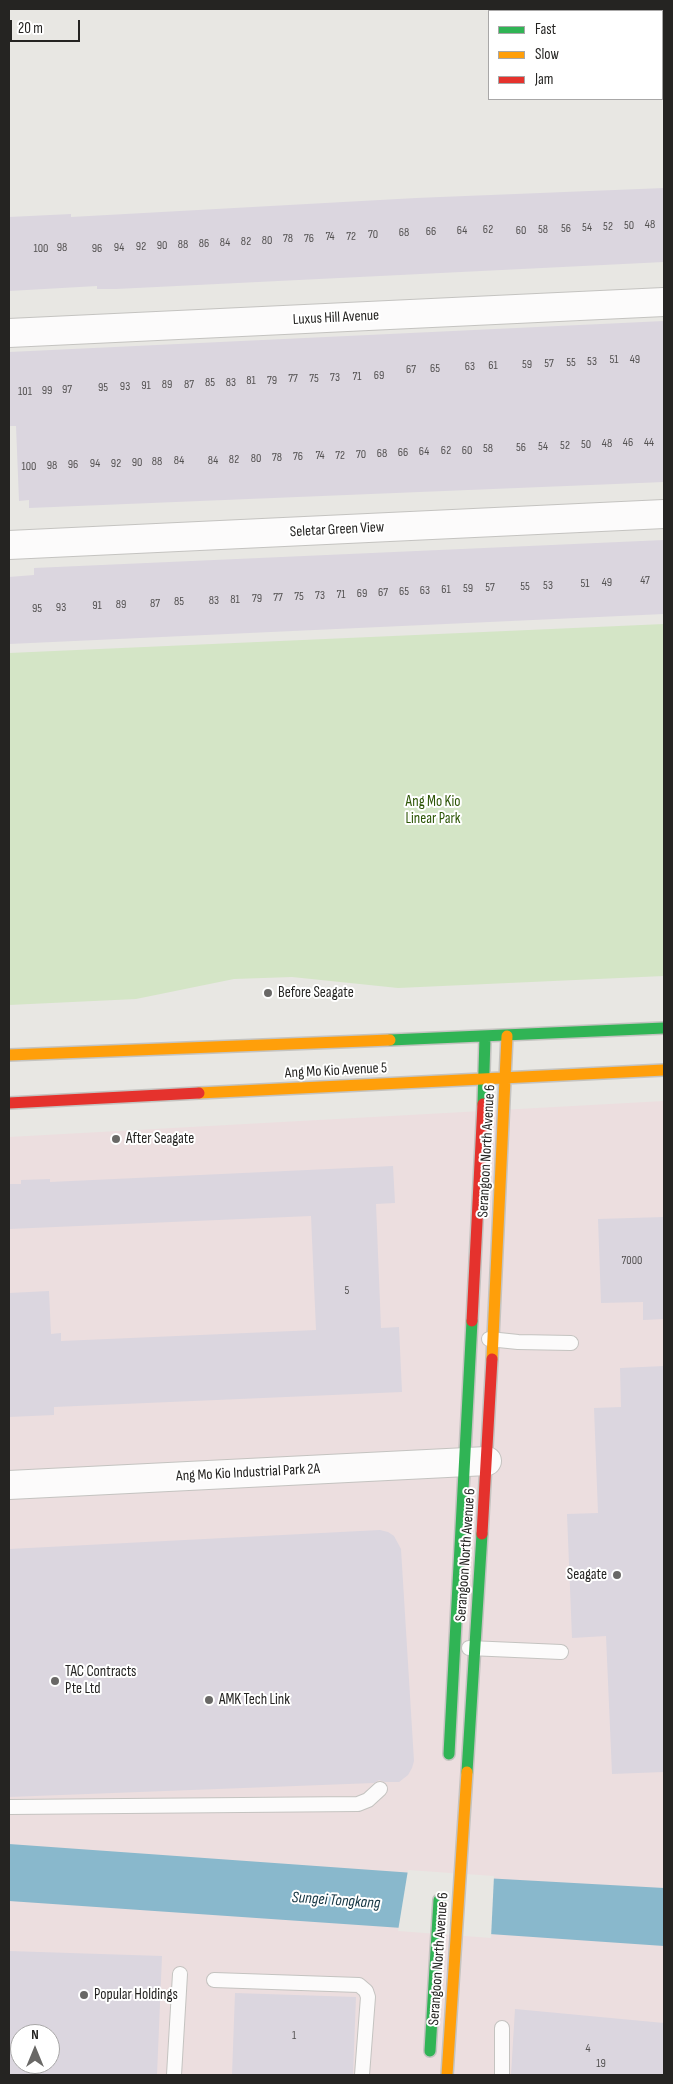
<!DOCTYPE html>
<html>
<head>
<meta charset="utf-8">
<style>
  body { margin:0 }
  #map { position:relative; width:673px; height:2084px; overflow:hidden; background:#e8e7e3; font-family:"Sofia Sans Condensed",sans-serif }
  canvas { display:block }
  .frame { position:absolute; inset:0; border:10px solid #252422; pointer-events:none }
  .legend { position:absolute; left:488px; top:10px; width:175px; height:90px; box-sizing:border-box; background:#fff; border:1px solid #a8a7a7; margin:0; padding:6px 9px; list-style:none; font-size:15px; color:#252422 }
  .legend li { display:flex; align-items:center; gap:10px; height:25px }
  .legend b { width:25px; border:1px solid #a8a7a7 }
  .north { position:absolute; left:10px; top:2024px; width:50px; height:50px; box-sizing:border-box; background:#fff; border:1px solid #a8a7a7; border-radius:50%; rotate:0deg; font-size:14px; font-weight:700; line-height:20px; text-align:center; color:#252422 }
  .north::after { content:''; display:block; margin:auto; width:18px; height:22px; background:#696866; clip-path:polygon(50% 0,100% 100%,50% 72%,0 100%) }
  .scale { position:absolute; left:10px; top:20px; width:70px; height:22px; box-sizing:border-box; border:2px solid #252422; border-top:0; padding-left:6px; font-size:15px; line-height:18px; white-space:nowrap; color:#252422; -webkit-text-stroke:4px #fff; paint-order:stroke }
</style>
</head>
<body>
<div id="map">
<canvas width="673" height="2084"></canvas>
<div class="frame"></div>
<ul class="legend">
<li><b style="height:6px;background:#30b455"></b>Fast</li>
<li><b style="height:6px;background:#ff9f0a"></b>Slow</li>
<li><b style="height:6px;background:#e5322d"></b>Jam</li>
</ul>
<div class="north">N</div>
<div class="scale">20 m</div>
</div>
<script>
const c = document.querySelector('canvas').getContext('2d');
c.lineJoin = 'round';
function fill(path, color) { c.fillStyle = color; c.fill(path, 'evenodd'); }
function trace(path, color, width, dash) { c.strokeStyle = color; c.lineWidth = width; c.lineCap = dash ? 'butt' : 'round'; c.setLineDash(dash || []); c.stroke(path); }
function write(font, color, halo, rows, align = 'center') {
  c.font = font + ' "Sofia Sans Condensed",sans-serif'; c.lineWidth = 4; c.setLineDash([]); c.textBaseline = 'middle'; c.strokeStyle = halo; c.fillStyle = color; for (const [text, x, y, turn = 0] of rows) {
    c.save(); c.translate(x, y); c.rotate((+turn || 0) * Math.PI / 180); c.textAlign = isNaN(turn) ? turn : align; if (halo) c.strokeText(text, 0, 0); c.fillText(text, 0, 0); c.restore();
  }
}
fill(new Path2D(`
  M664 1101V2075H9V1137ZM20 2034H50V2064H20Z`), '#ecdedf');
fill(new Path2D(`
  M664 624V976L398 988 292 977 234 979 136 999 9 1005V653Z`), '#d4e5c6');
fill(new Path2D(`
  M9 1844 484 1878 664 1888V1946L9 1901Z`), '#89b8cc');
fill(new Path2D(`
  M408 1870 494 1876 491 1938 398 1931Z`), '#e8e7e3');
fill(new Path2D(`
  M664 188V262L116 289H97V286L9 291V217L71 214V217L416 198Z
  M664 321V482L29 508V500L19 501 16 426H9V352Z
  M664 540V614L9 644V577L34 575V568Z
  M393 1166 395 1203 376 1204 381 1328 399 1327 402 1392 54 1407V1415L9 1417V1293L49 1291 51 1334 61 1333V1341L316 1330 311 1216 9 1229V1184H21V1180L50 1179V1182Z
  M664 1217V1319L643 1320V1302L601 1303 598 1219Z
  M664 1366V1772L612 1774 606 1636 572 1638 567 1514 598 1513 594 1408 621 1407 620 1368Z
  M380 1530 388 1532 394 1536 401 1549 414 1761 412 1768 408 1775 399 1782H385L379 1780 374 1783 9 1797V1549Z
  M9 1951 162 1956 157 2075H9ZM20 2034H50V2064H20Z
  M235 1993 356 1997 353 2075H232Z
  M515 2009 664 2023V2075H511Z`), '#dbd6df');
const lane = new Path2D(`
  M489 1339 518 1342 571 1343
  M469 1648 561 1652
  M9 1807 358 1804 368 1800 380 1789
  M214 1980 359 1985 366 1991 368 1997 362 2075
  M174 2075 180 1974
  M502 2075V2028`);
const street = new Path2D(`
  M9 333 664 302
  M9 545 664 514
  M9 1485 487 1461`);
const fast = new Path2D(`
  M390 1040 664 1028
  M483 1104 485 1037
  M449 1754 472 1321
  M467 1772 482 1534
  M430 2051 439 1900`);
const slow = new Path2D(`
  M9 1055 390 1040
  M199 1093 664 1070
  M492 1359 507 1036
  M447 2075 467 1772`);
const jam = new Path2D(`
  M9 1103 199 1093
  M472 1321 483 1104
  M482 1534 492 1359`);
trace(lane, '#c4c3c0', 16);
trace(street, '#c4c3c0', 30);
trace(fast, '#c4c3c0', 14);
trace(slow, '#c4c3c0', 14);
trace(jam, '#c4c3c0', 14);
trace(lane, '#fcfbfb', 14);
trace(street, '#fcfbfb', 28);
trace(fast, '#30b455', 11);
trace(slow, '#ff9f0a', 11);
trace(jam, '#e5322d', 11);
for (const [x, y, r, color] of [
  [268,993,5,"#696866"],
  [116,1139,5,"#696866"],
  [617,1575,5,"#696866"],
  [55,1681,5,"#696866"],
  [209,1700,5,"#696866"],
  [84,1995,5,"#696866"]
]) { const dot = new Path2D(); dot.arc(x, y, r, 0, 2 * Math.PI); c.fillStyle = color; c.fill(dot); trace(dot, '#fff', 2); }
write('12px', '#545252', null, [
  ["48",650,225],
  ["50",629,226],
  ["52",608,227],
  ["54",587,228],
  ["56",566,229],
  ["62",488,230],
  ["58",543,230],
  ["64",462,231],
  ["60",521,231],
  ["66",431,232],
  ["68",404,233],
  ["70",373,235],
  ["74",330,237],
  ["72",351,237],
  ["78",288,239],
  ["76",309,239],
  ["80",267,241],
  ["82",246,242],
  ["84",225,243],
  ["86",204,244],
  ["88",183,245],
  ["90",162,246],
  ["92",141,247],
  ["98",62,248],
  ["94",119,248],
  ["100",41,249],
  ["96",97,249],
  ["51",614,360],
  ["49",635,360],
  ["53",592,362],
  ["55",571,363],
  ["57",549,364],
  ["59",527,365],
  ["61",493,366],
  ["63",470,367],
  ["65",435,369],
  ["67",411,370],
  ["69",379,376],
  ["71",357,377],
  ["73",335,378],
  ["77",293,379],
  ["75",314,379],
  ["81",251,381],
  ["79",272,381],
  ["85",210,383],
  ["83",231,383],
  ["89",167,385],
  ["87",189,385],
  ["91",146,386],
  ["93",125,387],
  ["95",103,388],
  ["97",67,390],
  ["99",47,391],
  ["101",25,392],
  ["46",628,443],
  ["44",649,443],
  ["48",607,444],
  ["50",586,445],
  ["52",565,446],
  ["54",543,447],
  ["56",521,448],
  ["58",488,449],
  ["62",446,451],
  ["60",467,451],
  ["64",424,452],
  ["66",403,453],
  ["68",382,454],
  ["70",361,455],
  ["74",320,456],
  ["72",340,456],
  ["76",298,457],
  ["78",277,458],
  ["80",256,459],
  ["82",234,460],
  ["84",179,461],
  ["84",213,461],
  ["88",157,462],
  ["90",137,463],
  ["94",95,464],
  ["92",116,464],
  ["96",73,465],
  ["98",52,466],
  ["100",29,467],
  ["47",645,581],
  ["49",607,583],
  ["51",585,584],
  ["53",548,586],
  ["55",525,587],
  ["57",490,588],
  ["59",468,589],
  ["61",446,590],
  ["63",425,591],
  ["65",404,592],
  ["67",383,593],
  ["69",362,594],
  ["71",341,595],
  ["73",320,596],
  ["75",299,597],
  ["77",278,598],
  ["79",257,599],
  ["81",235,600],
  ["83",214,601],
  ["85",179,602],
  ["87",155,604],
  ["89",121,605],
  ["91",97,606],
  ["93",61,608],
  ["95",37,609],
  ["7000",632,1261],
  ["5",347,1291],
  ["1",294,2036],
  ["4",588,2049],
  ["19",601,2064]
]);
write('15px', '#252422', '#fff', [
  ["Luxus Hill Avenue",336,318,-3],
  ["Seletar Green View",337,530,-3],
  ["Ang Mo Kio Avenue 5",336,1071,-3],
  ["Serangoon North Avenue 6",487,1151,-87],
  ["Ang Mo Kio Industrial Park 2A",248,1473,-3],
  ["Serangoon North Avenue 6",466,1555,-86],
  ["Serangoon North Avenue 6",439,1959,-86]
]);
write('15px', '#2e5607', '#fff', [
  ["Ang Mo Kio",433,802],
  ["Linear Park",433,819]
]);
write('15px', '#252422', '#fff', [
  ["Before Seagate",278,993],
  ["After Seagate",126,1139],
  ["Seagate",607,1575,"right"],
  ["TAC Contracts",65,1672],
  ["Pte Ltd",65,1689],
  ["AMK Tech Link",219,1700],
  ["Popular Holdings",94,1995]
], 'left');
write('italic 16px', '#123340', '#fff', [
  ["Sungei Tongkang",336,1901,4]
]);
</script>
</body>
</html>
